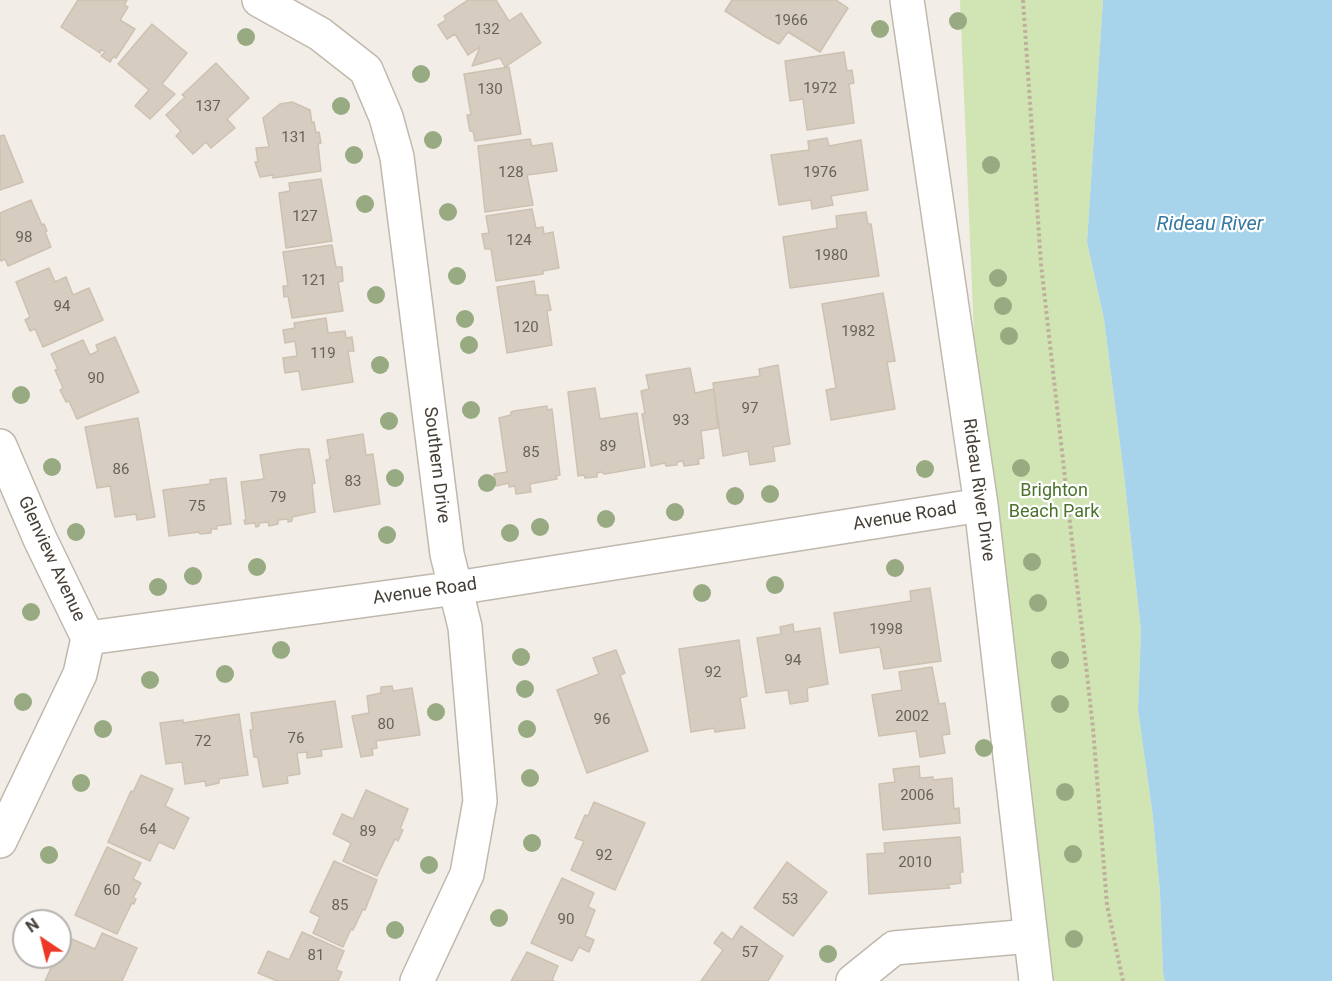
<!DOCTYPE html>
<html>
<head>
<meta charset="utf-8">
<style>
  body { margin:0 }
  #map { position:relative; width:1332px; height:981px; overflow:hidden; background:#f2eee7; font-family:Roboto,sans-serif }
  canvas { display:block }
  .north { position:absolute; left:12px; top:909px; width:60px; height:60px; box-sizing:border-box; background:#fff; border:2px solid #b5b2af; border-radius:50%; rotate:325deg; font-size:16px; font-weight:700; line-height:24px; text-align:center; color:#453f37 }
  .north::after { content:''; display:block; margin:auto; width:21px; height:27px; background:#ec3825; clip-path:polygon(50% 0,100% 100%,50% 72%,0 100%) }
</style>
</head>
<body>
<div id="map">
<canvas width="1332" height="981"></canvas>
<div class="north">N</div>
</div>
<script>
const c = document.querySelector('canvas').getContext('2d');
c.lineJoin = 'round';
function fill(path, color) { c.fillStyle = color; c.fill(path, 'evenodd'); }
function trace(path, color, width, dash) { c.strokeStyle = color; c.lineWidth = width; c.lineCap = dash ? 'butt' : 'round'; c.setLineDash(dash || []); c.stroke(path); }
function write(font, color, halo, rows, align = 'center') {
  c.font = font + ' Roboto,sans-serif'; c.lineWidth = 4.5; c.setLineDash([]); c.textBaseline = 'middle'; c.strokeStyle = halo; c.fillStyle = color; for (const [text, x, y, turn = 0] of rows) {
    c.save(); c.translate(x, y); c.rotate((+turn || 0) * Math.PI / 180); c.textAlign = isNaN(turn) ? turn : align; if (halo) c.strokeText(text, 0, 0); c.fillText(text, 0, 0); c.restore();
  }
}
fill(new Path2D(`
  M960 0H1103L1087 242 1104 319 1124 475 1141 631 1138 710 1153 817 1160 893 1163 973 1165 981H1034L981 505Z`), '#d1e4b3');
fill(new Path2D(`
  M1103 0H1332V981H1165L1163 973 1160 893 1153 817 1138 710 1141 631 1124 475 1104 319 1087 242Z`), '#a7d3eb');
const building = new Path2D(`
  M78 0H127L124 5 128 7 120 20 135 29 116 58 113 57 110 62 101 56 105 52 101 49 100 53 61 27Z
  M468 0H496L509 21 521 13 541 43 505 67 500 58 472 66 480 47 468 55 455 34 447 39 438 25 446 20 444 16Z
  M732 0H836L848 8 820 52 788 32 779 44 766 37 725 11Z
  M152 24 187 53 162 84 175 94 150 119 135 106 149 90 118 64Z
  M844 52 847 71 852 70 854 83 849 84 854 123 807 130 803 99 790 101 785 61Z
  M216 63 249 98 227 119 235 128 211 148 206 142 193 154 176 136 181 131 166 115 185 97 182 95Z
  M509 67 521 134 475 141 473 131H470L467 115H471L464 74Z
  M292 102 310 110 312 123 314 122 316 133 319 132 321 143 318 144 321 171 273 178V175L260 177 255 162H258L256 148 269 147 263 118 280 104Z
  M4 135 23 182 0 190V136Z
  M827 138 829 146 861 140 868 190 831 196 833 205 812 209 811 200 779 205 771 155 809 150 808 141Z
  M530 139 532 146 552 143 557 171 527 175 533 205 485 212 478 146Z
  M321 179 332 241 286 248 279 193 290 191 289 183Z
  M31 200 42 225 44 224 47 231 45 232 51 247 8 266 5 259 1 261 0 258V213Z
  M532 209 536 228 543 227 544 234 553 232 559 268 543 271V274L496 281 491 249H485L482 234 489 233 486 216Z
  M866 212 868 224H871L879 276 790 288 783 237 837 228 836 216Z
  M332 245 336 267H342L343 281 338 282 343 311 292 318 288 296 284 297 283 286H288L283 252Z
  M49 268 55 282 66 277 73 295 89 288 103 320 43 347 35 329 30 331 25 320 30 317 16 282Z
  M534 281 536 295H548L551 310 547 311 552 345 507 353 497 287Z
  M883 293 895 361 887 362 895 409 831 420 826 390 836 388 822 304Z
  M326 318 328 333 345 331 346 338 352 337 354 351H348L353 382 302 390 299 371 285 373 283 358 297 356 295 341 285 343 283 330 295 328 294 323Z
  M115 337 139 392 77 419 69 401 66 402 60 390 63 388 55 370 58 369 51 354 83 340 90 355 98 351 96 345Z
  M778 365 790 444 773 447 775 461 750 465 748 451 723 456 713 383 760 376 759 369Z
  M690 368 695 393 714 389 718 428 701 431 704 458 698 459 699 464 684 466 683 461 677 462V465L666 466 665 463 651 466 642 414 645 413 641 391 649 389 646 375Z
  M595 388 600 419 637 413 645 467 605 474 601 472 597 473V477L585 478 584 475 578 476 568 392Z
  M547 406V410L552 409 560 475 556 476 557 479 530 484 531 492 516 494 515 486 509 487V483L496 486 494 474 507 472 499 418 511 415V412L514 411Z
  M138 418 155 517 137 520 136 514 115 517 110 486 97 488 85 427Z
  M363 434 366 455 373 454 380 504 334 512 326 460 330 459 327 440Z
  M299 449H309L315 483 312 484 315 512 292 517V521L288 522V519L278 520V524L269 526 268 522 259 523V526L256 527 255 523 245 524 244 520H246L241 482 264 479 260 455Z
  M226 478 231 524 216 526 217 529H211V533L200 534 199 532 169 536 163 490 210 484V480Z
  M930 588 941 661 884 669 880 647 840 653 834 613 911 601 910 591Z
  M793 624 794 632 820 628 828 684 807 688 808 701 790 704 788 690 766 693 757 638 781 634 780 627Z
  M739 640 747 696 740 698 745 728 715 732 714 728 691 732 679 649Z
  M616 650 625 673 620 675 648 751 587 773 557 690 599 674 593 658Z
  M932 667 939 704 945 703 950 734 942 735 945 753 920 757 916 731 879 736 872 695 902 690 899 672Z
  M392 686 393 691 412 688 420 735 376 741 377 748 372 749 373 755 361 757 352 716 369 713 367 696 381 693V687Z
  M335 701 342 747 321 750 322 756 307 758V752L297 753 300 774 287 776 288 783 263 787 258 759 257 757H254L250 730H253L251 713Z
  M239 714 248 775 219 779V783L206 786 205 781 185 784 182 762 166 764 160 723 183 720V723Z
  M919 766 920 778 933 777V780L952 778 954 809 959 808 960 823 883 830 879 784 895 782 893 769Z
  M141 775 173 789 165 806 189 818 174 849 159 842 150 861 108 842 131 791 133 792Z
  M366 790 408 809 400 829 403 830 398 841 395 839 377 876 343 861 351 843 333 834 342 814 353 819Z
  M594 802 645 823 615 890 571 870 584 841 575 838 585 815 588 816Z
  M960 837 963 872H960L961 883 947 885 950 888 869 894 867 854 885 853 884 843Z
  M107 847 141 863 133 879 141 883 133 898 136 899 134 904 132 903 117 934 75 915Z
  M334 861 377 880 365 910 363 909 353 930 351 929 343 947 313 933 320 917 310 912Z
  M787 862 827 892 793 936 754 908Z
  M562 878 594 893 588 907 595 910 585 936 594 940 589 952 579 947 572 961 531 943Z
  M741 926 783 956 768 981H701L723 950 714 943 722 932 732 940Z
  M302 932 344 951 336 970 342 972 338 981H277L258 973 268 951 289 960Z
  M102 933 137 948 122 981H45L56 957H60V947L65 936 95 949Z
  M527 952 558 966 552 980 554 981H511Z`);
fill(building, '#d6ccc0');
trace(building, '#cec1b1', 1.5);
const street = new Path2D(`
  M259 0 320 34 366 70 386 117 397 157 447 554 465 627 480 801 467 874 417 981
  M907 0 981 505 1036 981
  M0 446 40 539 88 638
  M88 638 456 588 981 505
  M0 841 80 674 88 638
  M853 981 894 948 1030 936`);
trace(street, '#c0b8ad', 36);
trace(new Path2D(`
  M1023 0 1041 264 1093 728 1107 905 1123 981`), '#beb09d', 4, [3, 3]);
trace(street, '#fff', 33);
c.fillStyle = '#97aa81';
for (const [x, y] of [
  [958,21],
  [880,29],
  [246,37],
  [421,74],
  [341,106],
  [433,140],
  [354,155],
  [991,165],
  [365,204],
  [448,212],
  [457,276],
  [998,278],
  [376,295],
  [1003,306],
  [465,319],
  [1009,336],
  [469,345],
  [380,365],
  [21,395],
  [471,410],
  [389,421],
  [52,467],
  [1021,468],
  [925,469],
  [395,478],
  [487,483],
  [770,494],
  [735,496],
  [675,512],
  [606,519],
  [540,527],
  [76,532],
  [510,533],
  [387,535],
  [1032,562],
  [257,567],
  [895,568],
  [193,576],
  [775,585],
  [158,587],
  [702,593],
  [1038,603],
  [31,612],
  [281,650],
  [521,657],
  [1060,660],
  [225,674],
  [150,680],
  [525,689],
  [23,702],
  [1060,704],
  [436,712],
  [103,729],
  [527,729],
  [984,748],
  [530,778],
  [81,783],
  [1065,792],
  [532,843],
  [1073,854],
  [49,855],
  [429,865],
  [499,918],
  [395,930],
  [1074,939],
  [828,954]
]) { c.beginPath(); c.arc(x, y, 9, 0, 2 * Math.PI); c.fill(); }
write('15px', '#696259', null, [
  ["1966",791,21],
  ["132",487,30],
  ["1972",820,89],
  ["130",490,90],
  ["137",208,107],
  ["131",294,138],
  ["128",511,173],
  ["1976",820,173],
  ["127",305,217],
  ["98",24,238],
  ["124",519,241],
  ["1980",831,256],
  ["121",314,281],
  ["94",62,307],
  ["120",526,328],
  ["1982",858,332],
  ["119",323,354],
  ["90",96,379],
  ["97",750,409],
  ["93",681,421],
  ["89",608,447],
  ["85",531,453],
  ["86",121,470],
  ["83",353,482],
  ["79",278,498],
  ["75",197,507],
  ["1998",886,630],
  ["94",793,661],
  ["92",713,673],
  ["2002",912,717],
  ["96",602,720],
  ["80",386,725],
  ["76",296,739],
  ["72",203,742],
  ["2006",917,796],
  ["64",148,830],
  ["89",368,832],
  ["92",604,856],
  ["2010",915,863],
  ["60",112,891],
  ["53",790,900],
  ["85",340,906],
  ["90",566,920],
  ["57",750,953],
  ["81",316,956]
]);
write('18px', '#453f37', '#fff', [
  ["Southern Drive",436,465,83],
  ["Rideau River Drive",978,490,82],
  ["Avenue Road",905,517,-9],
  ["Glenview Avenue",51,559,65],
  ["Avenue Road",425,592,-8]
]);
write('18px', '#4c732e', '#fff', [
  ["Brighton",1054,491],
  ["Beach Park",1054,512]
]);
write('italic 20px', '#357aa2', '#fff', [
  ["Rideau River",1210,225]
]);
</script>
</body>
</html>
